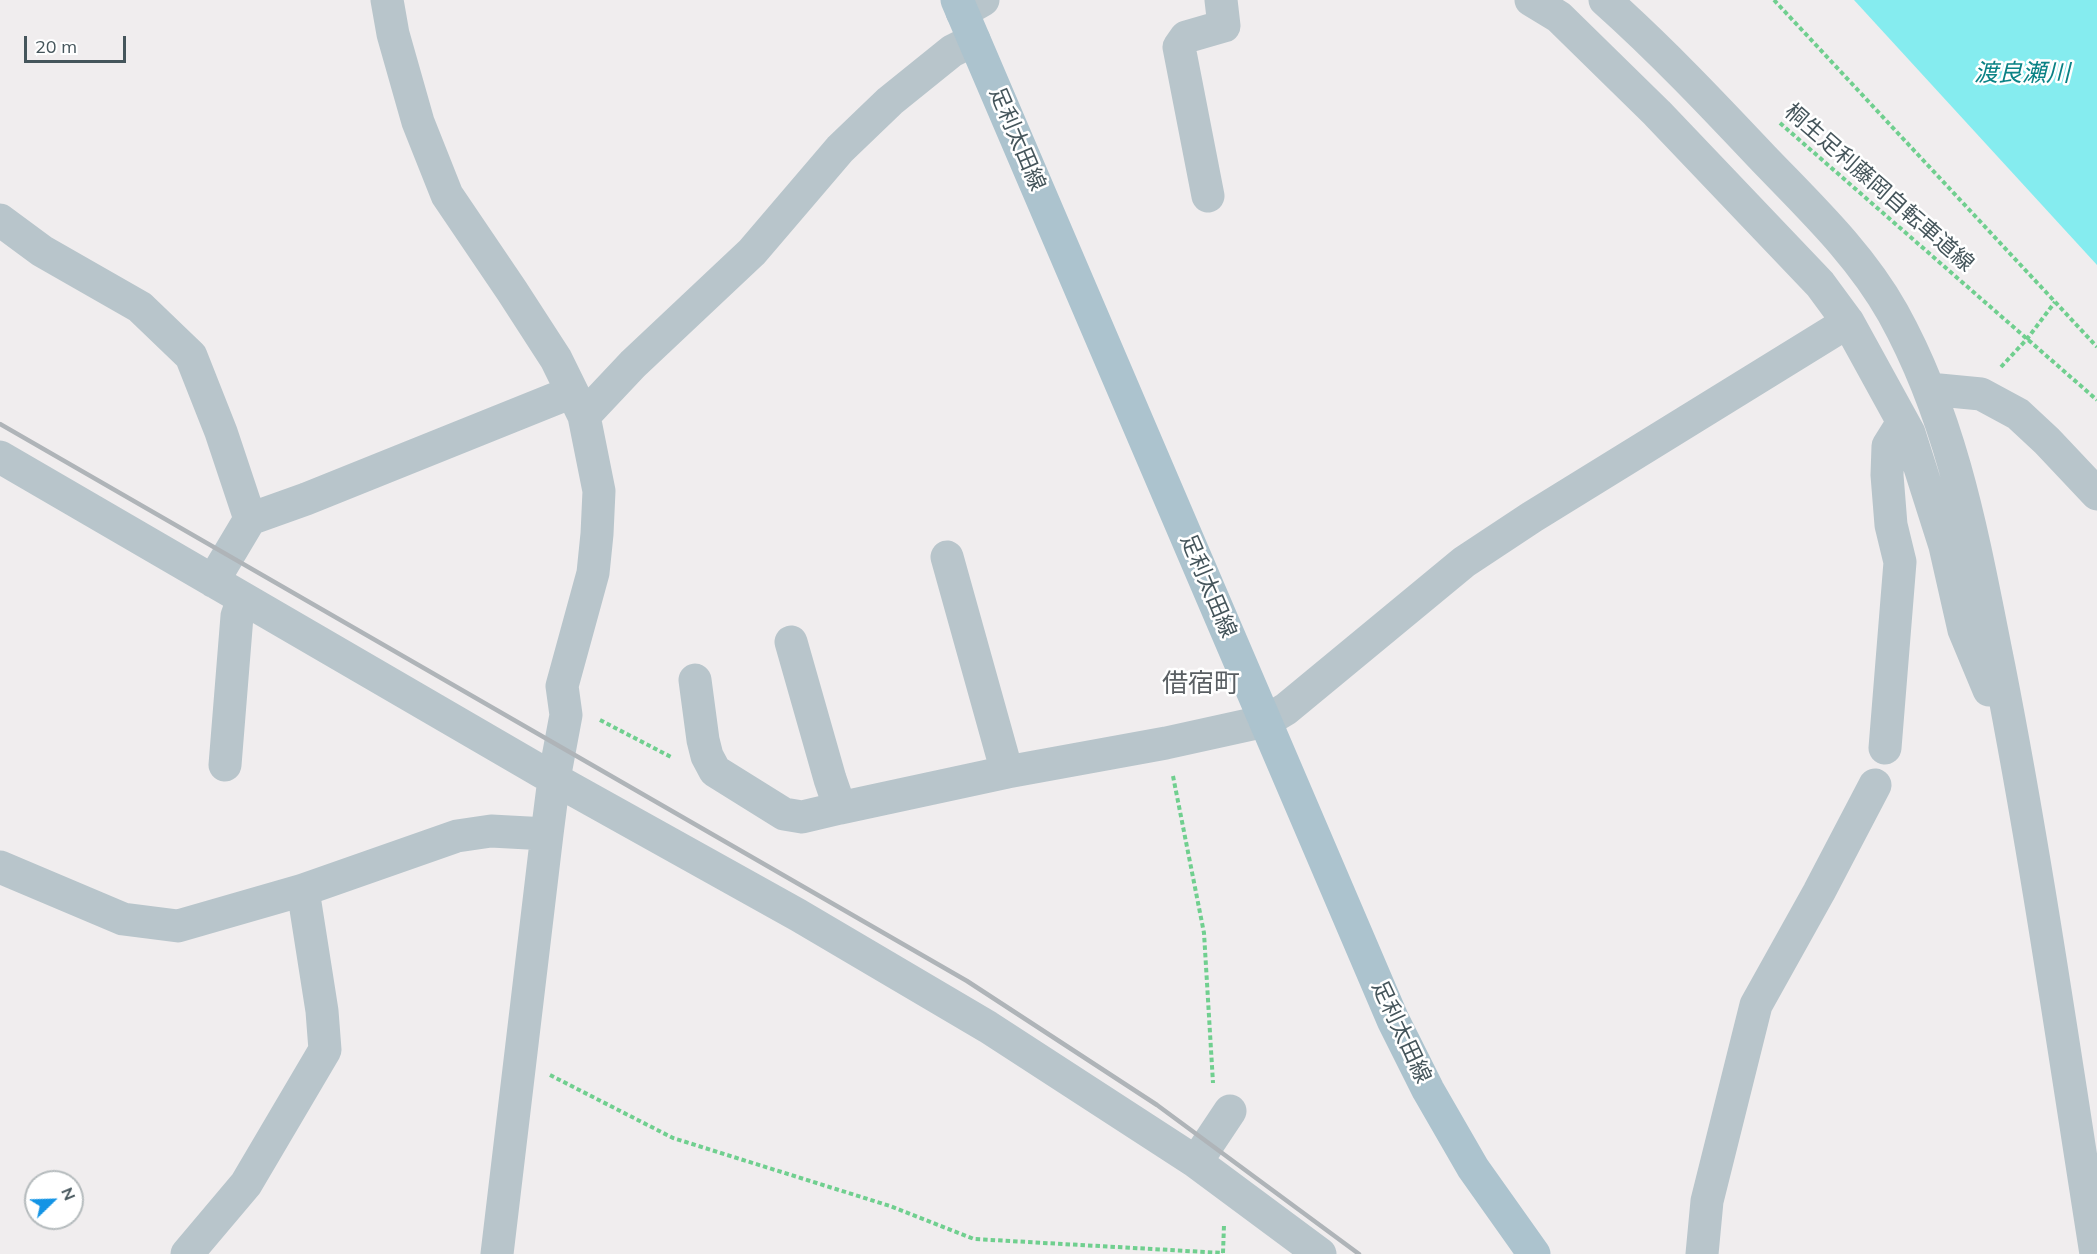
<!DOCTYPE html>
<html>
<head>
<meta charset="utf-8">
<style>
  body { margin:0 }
  #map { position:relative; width:2097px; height:1254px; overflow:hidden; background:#f0edee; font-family:Mulish,sans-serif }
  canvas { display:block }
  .north { position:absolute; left:24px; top:1170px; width:60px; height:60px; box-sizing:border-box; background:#fff; border:2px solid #b5bbbd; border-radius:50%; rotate:67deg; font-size:16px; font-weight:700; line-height:24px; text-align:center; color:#45555b }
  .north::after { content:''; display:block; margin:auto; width:21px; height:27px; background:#1394e5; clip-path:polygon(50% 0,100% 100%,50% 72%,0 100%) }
  .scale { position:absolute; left:24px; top:36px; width:102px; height:27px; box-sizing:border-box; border:3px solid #45555b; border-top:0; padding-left:8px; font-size:18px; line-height:21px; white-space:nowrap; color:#45555b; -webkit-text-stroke:4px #fff; paint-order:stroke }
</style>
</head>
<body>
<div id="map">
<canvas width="2097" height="1254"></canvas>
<div class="north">N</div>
<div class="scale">20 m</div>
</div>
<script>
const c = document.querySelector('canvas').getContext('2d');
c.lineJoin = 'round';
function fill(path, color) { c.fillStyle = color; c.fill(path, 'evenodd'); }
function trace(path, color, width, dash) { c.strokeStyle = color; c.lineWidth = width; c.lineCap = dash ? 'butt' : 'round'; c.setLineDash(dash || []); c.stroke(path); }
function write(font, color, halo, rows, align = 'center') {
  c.font = font + ' Mulish,"Noto Sans JP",sans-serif'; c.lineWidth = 5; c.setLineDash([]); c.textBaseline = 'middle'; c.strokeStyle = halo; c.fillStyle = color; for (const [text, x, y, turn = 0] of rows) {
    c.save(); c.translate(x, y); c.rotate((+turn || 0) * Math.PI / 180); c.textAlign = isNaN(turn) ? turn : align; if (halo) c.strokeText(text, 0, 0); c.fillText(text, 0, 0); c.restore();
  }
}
fill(new Path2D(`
  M1855 0H2097V265L1854 0Z`), '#85ecef');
trace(new Path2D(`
  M1774 0 2097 347
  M1780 123 2097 400
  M2001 367 2027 339 2055 302
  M600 720 673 758
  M1173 776 1204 933 1213 1083
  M550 1075 673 1138 890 1206 974 1239 1223 1253
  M1223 1253 1224 1225`), '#70cf8f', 4, [4.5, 3]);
trace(new Path2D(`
  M387 0 393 34 418 122 447 195 512 291 556 359 584 416 599 491 597 534 593 573 562 686 566 715 554 779 547 834 497 1254
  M1531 0 1559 17 1657 113 1820 284 1848 322 1909 433 1945 546 1964 630 1989 690
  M1605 0C1661 50 1712 104 1763 158 1810 207 1860 254 1893 313 1955 425 1974 544 1999 667 2037 861 2065 1058 2096 1254
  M962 12 983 0
  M1208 196 1179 47 1186 37 1224 26 1221 0
  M0 220 42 251 140 307 191 356 221 432 250 519
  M1929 389 1981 394 2018 414 2047 441 2097 494
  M584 416 633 364 752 252 840 149 890 101 952 51 974 40
  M0 457 554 779 798 915 988 1027 1196 1162 1320 1254
  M947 557 1007 772
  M213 581 250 519 306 499 572 392
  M791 642 830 779 840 808 1007 772 1166 743 1266 721 1286 709 1464 562 1532 517 1848 322
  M695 680 703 740 707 756 715 771 784 814 802 817 840 808
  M1885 748 1900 562 1891 525 1887 475 1888 446 1903 422
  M225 765 237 616 243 599
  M0 867 123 919 178 926 303 890 457 836 491 831 547 834
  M1196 1162 1230 1111
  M187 1254 246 1184 325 1050 322 1011 303 890
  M1702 1254 1707 1201 1756 1005 1819 892 1875 785`), '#b8c5cb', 33);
trace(new Path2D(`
  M957 0 1393 1020 1428 1090 1473 1168 1534 1254`), '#acc3ce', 33);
trace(new Path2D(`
  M0 424 967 981 1157 1105 1359 1254`), '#afb4b8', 4.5);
write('22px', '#45555b', '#fff', [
  ["足利太田線",1017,139,67],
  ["桐生足利藤岡自転車道線",1879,188,41],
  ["足利太田線",1208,586,67],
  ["足利太田線",1401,1032,65]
]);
write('italic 24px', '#0a8285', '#fff', [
  ["渡良瀬川",2022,74]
]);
write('26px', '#5a5f63', '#fff', [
  ["借宿町",1201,684]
]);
</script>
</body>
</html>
